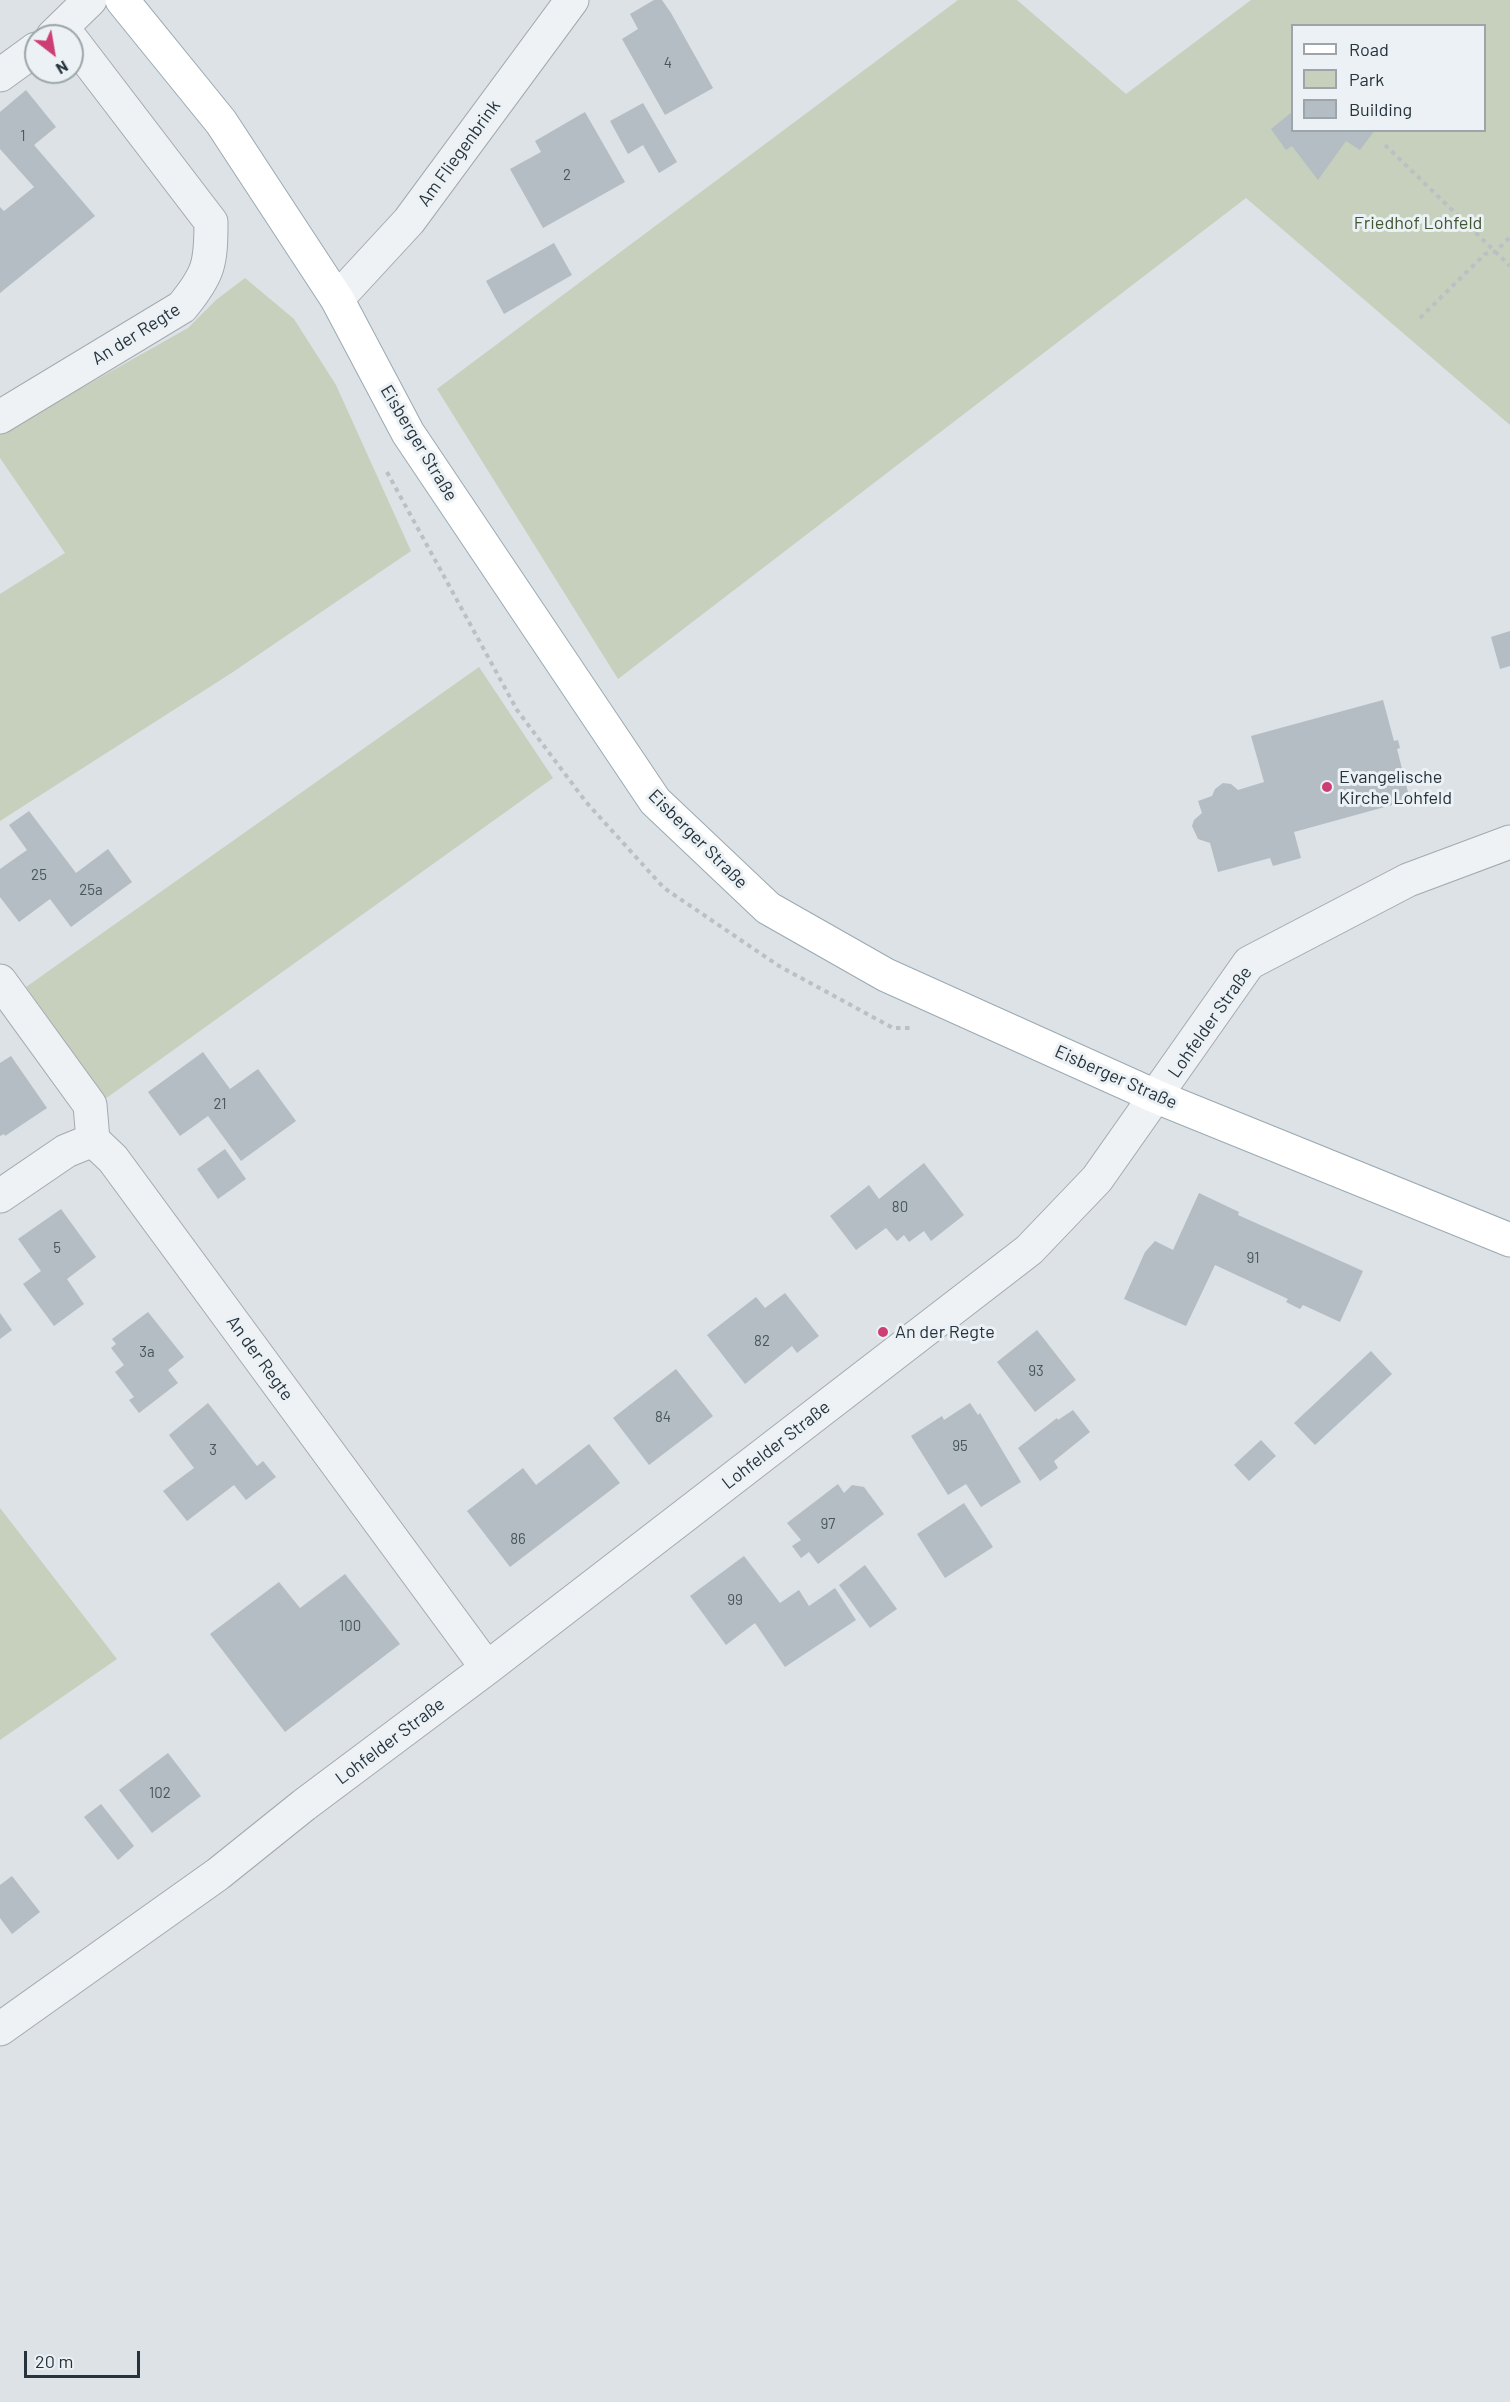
<!DOCTYPE html>
<html>
<head>
<meta charset="utf-8">
<style>
  body { margin:0 }
  #map { position:relative; width:1510px; height:2402px; overflow:hidden; background:#dce2e6; font-family:Barlow,sans-serif }
  canvas { display:block }
  .legend { position:absolute; left:1291px; top:24px; width:195px; height:108px; box-sizing:border-box; background:#ebf1f4; border:2px solid #9ca5aa; margin:0; padding:8px 10px; list-style:none; font-size:18px; color:#26333c }
  .legend li { display:flex; align-items:center; gap:12px; height:30px }
  .legend b { width:30px; border:2px solid #9ca5aa }
  .north { position:absolute; left:24px; top:24px; width:60px; height:60px; box-sizing:border-box; background:#ebf1f4; border:2px solid #9ca5aa; border-radius:50%; rotate:149deg; font-size:16px; font-weight:700; line-height:24px; text-align:center; color:#26333c }
  .north::after { content:''; display:block; margin:auto; width:21px; height:27px; background:#cd3f74; clip-path:polygon(50% 0,100% 100%,50% 72%,0 100%) }
  .scale { position:absolute; left:24px; top:2351px; width:116px; height:27px; box-sizing:border-box; border:3px solid #26333c; border-top:0; padding-left:8px; font-size:18px; line-height:21px; white-space:nowrap; color:#26333c; -webkit-text-stroke:4px #ebf1f4; paint-order:stroke }
</style>
</head>
<body>
<div id="map">
<canvas width="1510" height="2402"></canvas>
<ul class="legend">
<li><b style="height:8px;background:#fff"></b>Road</li>
<li><b style="height:16px;background:#c6d0bd"></b>Park</li>
<li><b style="height:16px;background:#b3bdc3"></b>Building</li>
</ul>
<div class="north">N</div>
<div class="scale">20 m</div>
</div>
<script>
const c = document.querySelector('canvas').getContext('2d');
c.lineJoin = 'round';
function fill(path, color) { c.fillStyle = color; c.fill(path, 'evenodd'); }
function trace(path, color, width, dash) { c.strokeStyle = color; c.lineWidth = width; c.lineCap = dash ? 'butt' : 'round'; c.setLineDash(dash || []); c.stroke(path); }
function write(font, color, halo, rows, align = 'center') {
  c.font = font + ' Barlow,sans-serif'; c.lineWidth = 6; c.setLineDash([]); c.textBaseline = 'middle'; c.strokeStyle = halo; c.fillStyle = color; for (const [text, x, y, turn = 0] of rows) {
    c.save(); c.translate(x, y); c.rotate((+turn || 0) * Math.PI / 180); c.textAlign = isNaN(turn) ? turn : align; if (halo) c.strokeText(text, 0, 0); c.fillText(text, 0, 0); c.restore();
  }
}
fill(new Path2D(`
  M958 0H1017L1126 94 1251 0H1510V425L1246 198 618 679 437 389ZM1292 26H1484V130H1292Z
  M245 278 294 319 336 385 411 551 233 672 0 821V594L65 553 0 458V434L188 328 216 300Z
  M479 667 553 778 105 1099 26 987Z
  M0 1508 117 1659 0 1740Z`), '#c6d0bd');
fill(new Path2D(`
  M654 0H662L671 13 713 88 665 115 622 39 638 29 630 14Z
  M26 90 56 127 34 145 95 216 0 293V207L4 211 34 187 0 149V112Z
  M643 103 677 162 659 173 643 145 628 154 610 121Z
  M585 112 625 182 543 228 510 169 541 152 535 141Z
  M1292 112V130H1375L1360 150 1346 141 1318 180 1292 146 1286 150 1271 129Z
  M554 243 572 275 504 314 486 281Z
  M1510 631V666L1500 669 1491 637Z
  M1383 700 1394 741 1398 740 1400 748 1397 749 1410 800 1294 832 1301 858 1273 866 1270 858 1218 872 1210 843 1198 839 1192 826 1194 820 1202 813 1198 801 1212 796 1215 789 1223 783 1231 784 1238 790 1264 782 1251 736Z
  M29 811 76 873 108 849 132 882 71 927 50 899 19 922 0 897V869L27 850 9 825Z
  M203 1052 230 1089 258 1069 296 1121 241 1161 208 1116 180 1136 148 1092Z
  M11 1056 47 1108 5 1136 4 1134 0 1136V1063Z
  M225 1149 246 1179 218 1199 197 1169Z
  M924 1163 964 1215 931 1241 924 1231 909 1242 904 1235 897 1241 886 1228 856 1250 830 1216 869 1185 879 1199Z
  M1199 1193 1239 1212 1238 1215 1363 1271 1340 1322 1303 1305 1300 1309 1286 1302 1288 1299 1215 1265 1186 1326 1124 1299 1145 1252 1155 1241 1173 1250Z
  M61 1209 96 1257 67 1279 84 1304 54 1326 23 1284 41 1271 18 1239Z
  M785 1293 819 1336 797 1353 792 1346 745 1384 707 1335 756 1297 765 1308Z
  M148 1312 184 1357 168 1370 178 1383 139 1413 129 1400 134 1397 115 1372 124 1365 111 1348 116 1344 112 1339Z
  M0 1313 12 1330 0 1339Z
  M1037 1330 1076 1380 1035 1412 997 1362Z
  M1371 1351 1392 1374 1315 1445 1294 1423Z
  M676 1369 713 1416 649 1465 613 1418Z
  M208 1403 257 1466 263 1461 276 1477 246 1500 234 1485 187 1521 163 1491 194 1468 169 1435Z
  M970 1403 978 1415 980 1413 1021 1482 981 1507 966 1484 948 1495 911 1436 942 1416 944 1420Z
  M1073 1410 1090 1432 1054 1461 1058 1468 1040 1481 1018 1448 1057 1418 1058 1420Z
  M1261 1440 1276 1456 1249 1481 1234 1465Z
  M589 1444 620 1483 510 1567 467 1511 523 1468 536 1485Z
  M838 1484 844 1493 852 1485 864 1487 884 1514 818 1564 809 1552 801 1558 792 1546 801 1540 787 1523Z
  M964 1503 993 1547 945 1578 917 1534Z
  M744 1556 780 1603 799 1590 809 1606 835 1588 856 1620 785 1667 755 1623 726 1645 690 1596Z
  M865 1565 897 1609 870 1628 839 1585Z
  M345 1574 400 1644 285 1732 210 1634 279 1582 300 1608Z
  M168 1753 201 1796 152 1833 119 1790Z
  M101 1804 134 1846 118 1860 84 1817Z
  M12 1876 40 1912 12 1934 0 1918V1885Z`), '#b3bdc3');
const minor = new Path2D(`
  M53 36 90 0
  M0 75 36 49
  M337 299 409 221 572 0
  M0 417 182 307C209 274 211 264 211 222L72 40
  M0 981 90 1105 93 1140
  M0 1196 66 1151 93 1140 113 1159 487 1668
  M0 2029 218 1874 304 1805 487 1668 1029 1250 1097 1179 1249 963 1408 880 1510 842`);
const major = new Path2D(`
  M122 0 221 122 337 299 408 433 655 801 768 908 886 975 1157 1097 1510 1240`);
trace(minor, '#a2aab0', 35);
trace(major, '#9ba9b2', 35);
trace(new Path2D(`
  M1385 145 1510 266
  M1420 318 1485 254 1495 252 1510 237
  M387 472 517 710 586 802 664 888 779 966 893 1028H913`), '#bbc0c5', 4, [4.5, 4.5]);
trace(minor, '#eff2f5', 33);
trace(major, '#fff', 33);
for (const [x, y, r, color] of [
  [1327,787,6,"#cd3f74"],
  [883,1332,6,"#cd3f74"]
]) { const dot = new Path2D(); dot.arc(x, y, r, 0, 2 * Math.PI); c.fillStyle = color; c.fill(dot); trace(dot, '#ebf1f4', 2); }
write('15px', '#49565e', null, [
  ["4",668,63],
  ["1",23,136],
  ["2",567,175],
  ["25",39,875],
  ["25a",91,890],
  ["21",220,1104],
  ["80",900,1207],
  ["5",57,1248],
  ["91",1253,1258],
  ["82",762,1341],
  ["3a",147,1352],
  ["93",1036,1371],
  ["84",663,1417],
  ["95",960,1446],
  ["3",213,1450],
  ["97",828,1524],
  ["86",518,1539],
  ["99",735,1600],
  ["100",350,1626],
  ["102",160,1793]
]);
write('18px', '#26333c', '#ebf1f4', [
  ["Am Fliegenbrink",459,153,-54],
  ["An der Regte",136,334,-32],
  ["Eisberger Straße",419,443,59],
  ["Eisberger Straße",698,839,45],
  ["Lohfelder Straße",1210,1022,-55],
  ["Eisberger Straße",1116,1077,24],
  ["An der Regte",260,1358,54],
  ["Lohfelder Straße",776,1445,-38],
  ["Lohfelder Straße",390,1741,-37]
]);
write('18px', '#425833', '#ebf1f4', [
  ["Friedhof Lohfeld",1418,223]
]);
write('18px', '#26333c', '#ebf1f4', [
  ["Evangelische",1339,777],
  ["Kirche Lohfeld",1339,798],
  ["An der Regte",895,1332]
], 'left');
</script>
</body>
</html>
